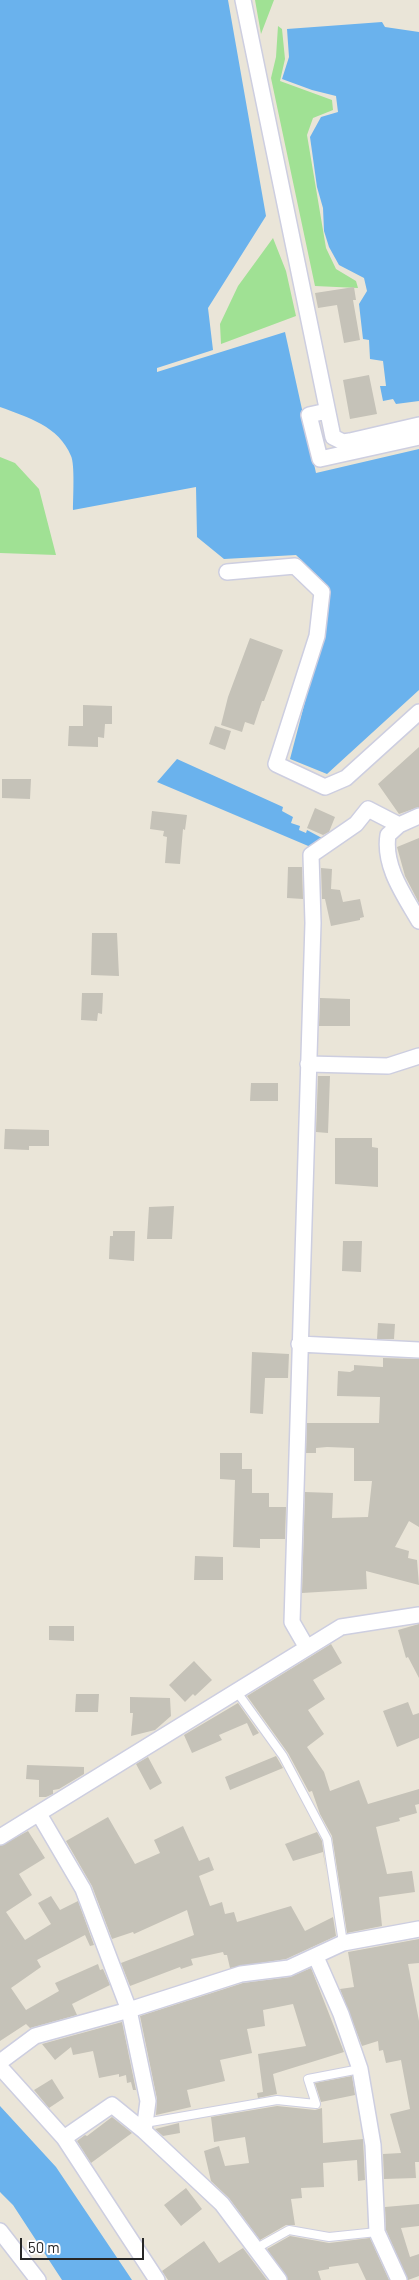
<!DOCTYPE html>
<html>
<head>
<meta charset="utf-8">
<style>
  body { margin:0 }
  #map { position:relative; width:419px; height:2280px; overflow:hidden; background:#eae5d8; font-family:Barlow,sans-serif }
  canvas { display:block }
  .scale { position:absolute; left:20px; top:2238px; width:124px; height:22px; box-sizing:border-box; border:2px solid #272727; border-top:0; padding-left:6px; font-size:15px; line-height:18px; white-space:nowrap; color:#272727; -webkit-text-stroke:4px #fff; paint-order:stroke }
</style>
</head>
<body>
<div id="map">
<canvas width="419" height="2280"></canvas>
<div class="scale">50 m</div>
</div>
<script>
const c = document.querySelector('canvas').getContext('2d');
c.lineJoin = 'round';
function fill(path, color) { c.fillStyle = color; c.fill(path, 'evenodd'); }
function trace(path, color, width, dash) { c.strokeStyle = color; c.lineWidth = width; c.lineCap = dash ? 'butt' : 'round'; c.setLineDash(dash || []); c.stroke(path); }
fill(new Path2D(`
  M255 0H274L261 34Z
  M278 26 282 29 285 59 280 81 332 100 333 110 313 118 307 135 326 248 336 269 356 281 358 288 315 286 271 78 276 57Z
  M273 238 286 271 296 316 221 344 220 324 238 286Z
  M0 457 15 463 39 489 56 555 0 553Z`), '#a0e194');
fill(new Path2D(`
  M0 0H228L266 216 208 308 213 350 157 368V372L285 332 316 473 419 449V690L327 774 290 759 322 637 327 585 296 555 224 559 197 537 196 487 73 510C73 499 75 464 71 456 59 426 27 417 0 407Z
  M382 22 385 27 419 32V401L396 404 393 399 383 401 380 386H386L383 361 370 359 369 340 363 339 359 304 367 291 364 278 339 265 329 247 324 231 323 208 317 187 310 137 321 117 338 112 336 96 312 90 282 79 289 57 287 29Z
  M177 759 283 807 282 811 293 817 291 823 300 826 299 830 306 833 307 830 320 837H325L313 848 157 782Z
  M0 2106 56 2167 132 2280H62L13 2205 0 2192Z`), '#6ab2ed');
fill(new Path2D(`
  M354 287 356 300H353L360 340 344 343 337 305 318 308 315 293Z
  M369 375 377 414 350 419 343 380Z
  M250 638 283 650 264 701H262L254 725 245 722 242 732 221 725 228 697Z
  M83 705 112 706V724H105L104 738 98 737V747L68 746 69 726H83Z
  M215 726 231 731 225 750 209 744Z
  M419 747V807L399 814 378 784Z
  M2 779H31L30 799 2 798Z
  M315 808 335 817 329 832 323 835 307 828Z
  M152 811 187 815 185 830 183 829 180 864 165 863 167 837 163 836 164 831 150 829Z
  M419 838V903L405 876 397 847Z
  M288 867H302L303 899 287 898Z
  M321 868 332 869 331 889 340 890 343 902 360 899 364 917 360 918V920L331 926 325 899H322Z
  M92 933H117L119 976 91 975Z
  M82 993H103L102 1014 98 1013 97 1021 81 1020Z
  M320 998 350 999V1026H319Z
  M318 1076H330L328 1133 316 1132Z
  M251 1083H278V1101H250Z
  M5 1129 49 1130V1146H29V1150L4 1149Z
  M335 1138H372V1147L378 1148V1187L335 1184Z
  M174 1206 172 1239H147L149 1207Z
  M113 1231H135L134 1261 109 1259 110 1236H113Z
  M343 1241H362L361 1272 342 1271Z
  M378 1323 395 1324 394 1339H377Z
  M252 1352 289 1354 288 1378H265L263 1414 250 1413Z
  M383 1358 419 1359V1527L409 1521 395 1547 409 1551 408 1558 417 1560 419 1585 366 1571 367 1589 302 1593 305 1492 333 1493 332 1518 368 1517 372 1481H354V1448L327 1447 316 1448V1453H306L307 1423H379L380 1397 337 1396 338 1371 350 1372 354 1370V1365L383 1367Z
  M220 1453H242V1469H252V1493H269V1507H286L285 1539H260V1548L233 1547 235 1480 220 1479Z
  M195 1556 223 1557V1580H194Z
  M419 1624V1678L408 1657 406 1658 398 1630Z
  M49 1626H74V1641L49 1640Z
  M331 1644 342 1663 313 1680 325 1699 308 1710 324 1734 307 1747 324 1772 330 1791 359 1780 368 1804 419 1789V1804L415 1805 417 1813 399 1818 400 1821 376 1827 387 1874 412 1871 415 1892 379 1897 382 1926 347 1933 332 1836 320 1814 312 1791 309 1792 288 1753 247 1696Z
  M194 1661 212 1680 195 1696 193 1694 185 1702 169 1685Z
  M76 1694H99L98 1712H75Z
  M130 1697 170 1698 171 1716 155 1730 131 1736 133 1713H130Z
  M408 1702 413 1715 419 1713V1738L397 1747 383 1711Z
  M238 1703 259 1733 253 1736 247 1723 219 1735 222 1740 192 1753 184 1735Z
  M276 1756 283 1768 230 1790 225 1777Z
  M148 1757 162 1783 150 1790 136 1764Z
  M27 1765 84 1767V1774L59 1789 53 1790V1794L46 1797H39V1780L26 1779Z
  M108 1817 135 1864 160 1853 154 1840 183 1826 199 1861 209 1857 214 1870 199 1876 210 1906 222 1902 225 1914 234 1912 237 1922 291 1906 305 1931 333 1917 336 1936 286 1959 230 1968 227 1955H224L223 1952 191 1959 193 1965 181 1969 180 1967 130 1986 121 1963 194 1935 187 1910 134 1934 133 1932 112 1939 92 1886 66 1841Z
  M28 1831 45 1858 19 1874 32 1895 6 1912 25 1940 51 1924 38 1903 51 1896 60 1910 78 1901 94 1945 90 1946 85 1935 62 1947 37 1960 41 1967 11 1988 26 2010 59 1991 55 1983 98 1964 100 1970 103 1969 110 1985 72 2004 77 2015 30 2028 26 2024 0 2041V1846Z
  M317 1832 322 1841 326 1872 323 1852 293 1861 285 1844Z
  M419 1939V1963L408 1964 419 2021V2162H415L416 2178 384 2179 383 2154 401 2153 390 2114 410 2109 401 2060 386 2063 383 2050 379 2051 378 2041 362 2046 340 1989 354 1987 348 1952Z
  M311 1968 344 2052 273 2074 277 2094 258 2098 257 2093 263 2092 258 2054 306 2046 293 2004 263 2010 265 2026 247 2029 252 2053 220 2060 225 2081 187 2090 191 2107 156 2115 157 2099 140 2016 243 1983 290 1977Z
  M122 2022 136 2090H133L131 2082 127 2083 126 2075 119 2077V2074L99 2078 93 2051 73 2055 71 2047 55 2060 42 2044Z
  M352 2076 355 2095 321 2102 315 2083Z
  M52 2079 64 2098 49 2108 34 2090Z
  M277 2106 315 2110 322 2108 323 2143 363 2139 365 2180 358 2181 357 2160 323 2163 324 2187 301 2188 302 2198 291 2199 295 2225H286L260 2240 229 2198 211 2181 204 2151 219 2146 225 2166 249 2163 245 2137 214 2142 211 2117Z
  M112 2117 132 2133 91 2163 77 2141 85 2135 87 2136Z
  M179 2123 180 2133 163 2136 155 2129Z
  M186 2188 202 2209 181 2226 164 2205Z
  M419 2204V2226L401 2228 410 2257 419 2254V2276L408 2280 386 2230 385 2207Z
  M290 2236 329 2243 370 2238 389 2280H366L358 2263 329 2267V2269L318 2271 321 2280H288L267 2249Z
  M204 2241 219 2263 243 2248 267 2280H168L162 2271Z`), '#c5c2b8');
const service = new Path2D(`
  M237 1692 283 1756 327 1839 343 1943
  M145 2123 277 2100 316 2104 308 2079 360 2069
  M255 2249 289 2230 329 2237 377 2232`);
const minor = new Path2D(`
  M243 0 333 437 343 442 350 441 419 425
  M327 411 309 415 320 459 419 437
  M227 572 295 566 322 592 317 636 276 764 325 787 346 778 419 712
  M419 816 399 825 388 835C383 866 404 895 419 921
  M308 1064 388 1066 419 1056
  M299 1344 419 1350
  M307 1648 292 1622 313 923 311 855 356 824 368 809 399 825
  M39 1814 83 1889 129 2010 148 2101 144 2131
  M0 1837 341 1627 419 1615
  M316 1957 341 2014 360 2069 373 2145 377 2232 399 2280
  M0 2062 35 2036 129 2010 241 1974 289 1968 343 1943 419 1929
  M0 2067 64 2138 157 2280
  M64 2138 112 2105 144 2131 222 2204 279 2280
  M0 2231 38 2280`);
trace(service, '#cdcee0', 10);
trace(minor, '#cdcee0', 18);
trace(service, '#fff', 8);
trace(minor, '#fff', 15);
</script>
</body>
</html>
